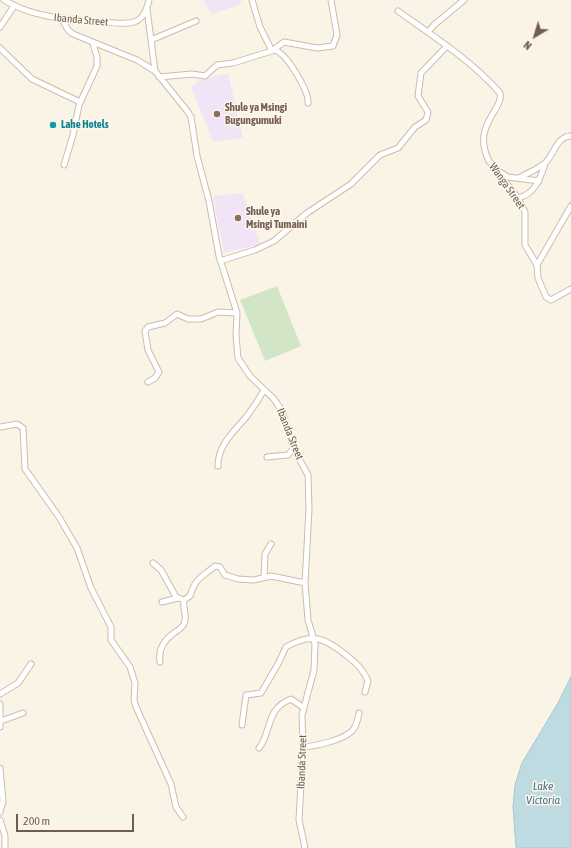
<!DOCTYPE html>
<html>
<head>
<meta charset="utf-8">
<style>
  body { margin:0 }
  #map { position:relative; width:571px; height:848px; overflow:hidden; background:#faf4e7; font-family:"Asap Condensed",sans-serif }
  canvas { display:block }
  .north { position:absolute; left:515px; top:16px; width:40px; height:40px; -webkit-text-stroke:3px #fdf8ed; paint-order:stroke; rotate:218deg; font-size:11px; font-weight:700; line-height:16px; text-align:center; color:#715d4e }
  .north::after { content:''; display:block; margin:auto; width:14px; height:18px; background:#715d4e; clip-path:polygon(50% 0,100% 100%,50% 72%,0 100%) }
  .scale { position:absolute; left:16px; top:814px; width:118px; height:18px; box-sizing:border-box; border:2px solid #715d4e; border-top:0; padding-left:5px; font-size:12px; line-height:14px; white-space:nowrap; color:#715d4e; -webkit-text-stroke:3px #fdf8ed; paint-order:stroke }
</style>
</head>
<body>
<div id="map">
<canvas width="571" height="848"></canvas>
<div class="north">N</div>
<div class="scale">200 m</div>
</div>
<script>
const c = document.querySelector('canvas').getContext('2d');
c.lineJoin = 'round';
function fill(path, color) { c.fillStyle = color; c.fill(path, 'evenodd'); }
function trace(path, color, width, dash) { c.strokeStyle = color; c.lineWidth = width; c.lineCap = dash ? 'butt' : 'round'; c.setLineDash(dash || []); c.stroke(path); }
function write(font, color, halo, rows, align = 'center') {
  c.font = font + ' "Asap Condensed",sans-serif'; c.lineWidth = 3; c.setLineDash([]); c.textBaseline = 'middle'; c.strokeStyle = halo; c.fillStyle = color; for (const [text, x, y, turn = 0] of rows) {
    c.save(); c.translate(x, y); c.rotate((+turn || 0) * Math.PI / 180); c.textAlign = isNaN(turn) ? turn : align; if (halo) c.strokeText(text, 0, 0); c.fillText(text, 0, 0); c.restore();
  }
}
fill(new Path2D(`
  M203 0H242L239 5 212 14Z
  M228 73 243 138 213 142 191 87 200 80Z
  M243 193 260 244 224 253 213 196Z`), '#f1e4f7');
fill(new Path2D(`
  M277 286 301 346 265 361 240 300Z`), '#d2e6c7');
const water = new Path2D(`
  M571 677V848H516L513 807 515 785 522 763 558 703Z`);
fill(water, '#bedbe2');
trace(water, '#a5c9d3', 1);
const minor = new Path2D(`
  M4 0C34 18 66 19 101 22 111 22 124 25 134 22 144 19 147 8 149 0
  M252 0 260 27 271 49
  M147 9 155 71
  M398 11C433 36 471 60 500 93 504 110 471 125 489 161L518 198 525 212V245L537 265 538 278 546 297 551 300 571 289
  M62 19 68 30 73 34 137 60 155 71 188 112 191 117 197 156 209 201 219 256 237 313 236 335 238 358 250 376 274 399 282 411 294 449 308 475 309 509 305 583 308 620 315 644 314 670 302 715 303 747 299 820 305 848
  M0 27 14 6
  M429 31 434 25 464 0
  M151 40 196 21
  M0 48 32 79 80 102
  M273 50 284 42 317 48 333 46 337 35 331 0
  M159 77 192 74 205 76 217 65 233 63 275 50C287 54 309 91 308 103
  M64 165 73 135 79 105 97 66V57L93 43
  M500 172 508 177 539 181
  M519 178C527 173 539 169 546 162 554 154 557 136 571 136
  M518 198C535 194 540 179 545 164
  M220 261 255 250 274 241 307 213 351 184 380 155 398 148 415 127 426 120 428 112 418 96 421 73 447 46
  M537 265 571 206
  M148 382 155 378 159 372 148 350 145 331 148 327 165 323 177 314 188 319H201L218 312 237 313
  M0 427 17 424 23 428 25 469 59 517 77 548 91 588 111 627V640L130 667 135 683 134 700 136 707 171 784 176 807 183 817
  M267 457 288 455 294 448
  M218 466C218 444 234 432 247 416 253 408 259 399 264 390
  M153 563 161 570 176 597 184 600
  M264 577 265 554 271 544
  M162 602 178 598
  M160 662C158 649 164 640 174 633 178 630 182 628 184 624 188 616 182 608 184 600L190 596C196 577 201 578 215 566L220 567 225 575 238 579 254 580 271 576 305 583
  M0 694 18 683 31 664
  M0 704V727
  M1 721 23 713
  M242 725 246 695 261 693 278 664 286 647C312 632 325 638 346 655 356 663 363 669 368 681L365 692
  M303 747C316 746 343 740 352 731 356 727 358 719 359 713
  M259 748C272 732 265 709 291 699L304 708
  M0 768 3 801 0 812
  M0 820 5 836V848`);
trace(minor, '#cbbcae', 7);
trace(minor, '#fff', 5);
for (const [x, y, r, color] of [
  [217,114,4,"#8d6e63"],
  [53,125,4,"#0f9aa8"],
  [238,218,4,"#8d6e63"]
]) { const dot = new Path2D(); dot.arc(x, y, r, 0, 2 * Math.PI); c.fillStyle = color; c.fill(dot); trace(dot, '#fdf8ed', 1.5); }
write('11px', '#715d4e', '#fdf8ed', [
  ["Ibanda Street",81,20,5],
  ["Wanga Street",507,186,55],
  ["Ibanda Street",290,434,68],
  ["Ibanda Street",302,762,-88]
]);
write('bold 11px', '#785e54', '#fdf8ed', [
  ["Shule ya Msingi",225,108],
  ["Bugungumuki",225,121],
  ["Shule ya",246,212],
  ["Msingi Tumaini",246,225]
], 'left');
write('bold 11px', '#0d838f', '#fdf8ed', [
  ["Lahe Hotels",61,125]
], 'left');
write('italic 12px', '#4a7682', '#fdf8ed', [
  ["Lake",543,786],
  ["Victoria",543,800]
]);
</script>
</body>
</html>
